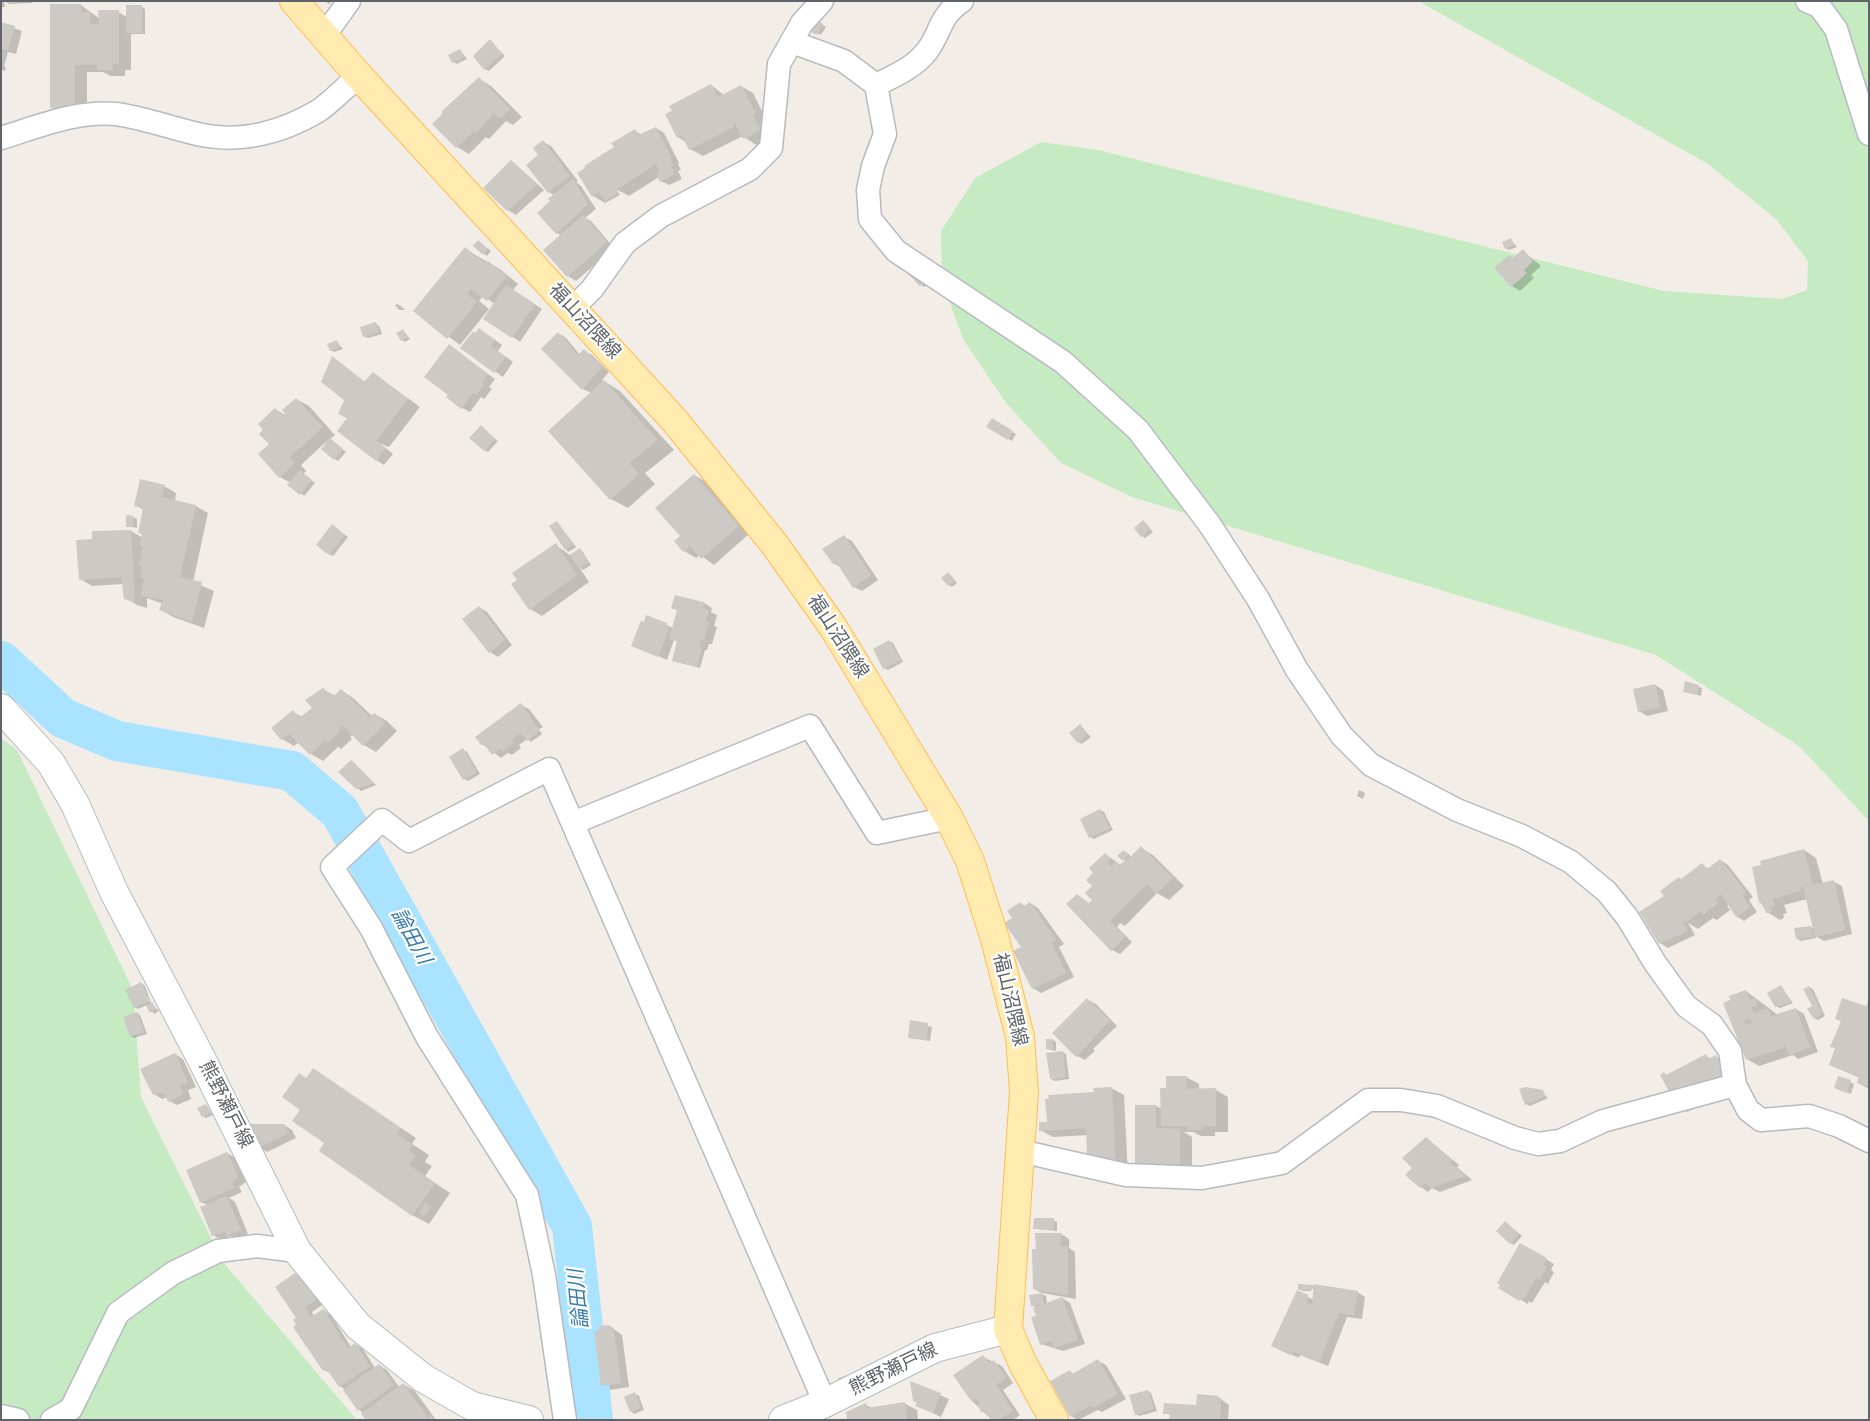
<!DOCTYPE html>
<html>
<head>
<meta charset="utf-8">
<style>
  body { margin:0 }
  #map { position:relative; width:1870px; height:1421px; overflow:hidden; background:#f2eee7; font-family:Jost,sans-serif }
  canvas { display:block }
  .frame { position:absolute; inset:0; border:2px solid #5e6469; pointer-events:none }
</style>
</head>
<body>
<div id="map">
<canvas width="1870" height="1421"></canvas>
<div class="frame"></div>
</div>
<script>
const c = document.querySelector('canvas').getContext('2d');
c.lineJoin = 'round';
function fill(path, color) { c.fillStyle = color; c.fill(path, 'evenodd'); }
function trace(path, color, width, dash) { c.strokeStyle = color; c.lineWidth = width; c.lineCap = dash ? 'butt' : 'round'; c.setLineDash(dash || []); c.stroke(path); }
function write(font, color, halo, rows, align = 'center') {
  c.font = font + ' Jost,"Noto Sans JP",sans-serif'; c.lineWidth = 4.5; c.setLineDash([]); c.textBaseline = 'middle'; c.strokeStyle = halo; c.fillStyle = color; for (const [text, x, y, turn = 0] of rows) {
    c.save(); c.translate(x, y); c.rotate((+turn || 0) * Math.PI / 180); c.textAlign = isNaN(turn) ? turn : align; if (halo) c.strokeText(text, 0, 0); c.fillText(text, 0, 0); c.restore();
  }
}
fill(new Path2D(`
  M1418 1H1869V821L1799 746 1656 655 1132 497 1061 463 1006 403 963 339 942 281 941 231 975 178 1041 142 1098 150 1664 291 1782 299 1807 290 1808 261 1776 219 1708 164Z
  M1 738 17 750 133 990 141 1097 223 1262 357 1420H1Z`), '#c6ebc2');
fill(new Path2D(`
  M1 1H32V3L9 4 4 1 5 7H1Z
  M324 1H332L329 4Z
  M81 5 100 19 118 12 127 17 142 7 145 9V34H131V70H125V76H111L103 72H87V114H64L51 107Z
  M818 22 826 27 821 35 813 31Z
  M1 23 22 31 16 54 8 52 4 66 6 67 5 71 1 70Z
  M490 41 505 56 489 71 485 69Z
  M460 50 467 59 457 64 453 62Z
  M479 79 491 86 522 117 513 125 506 121 489 139 486 137 469 154 457 147Z
  M711 85 724 95 741 86 753 93 767 121 772 137 756 145 743 136 703 156 690 149 687 143 678 137 673 111Z
  M656 128 664 133 679 163 678 164 681 170 678 171 682 179 669 185 661 181 659 177 629 196 616 189 620 195 605 203 593 196 615 147 635 131 642 135Z
  M543 142 551 146 578 181 576 182 581 186 596 209 585 218 591 221 614 248 576 281 568 276 545 251 562 236 557 233 552 201 555 196 549 192 527 165 540 155Z
  M512 161 544 190 516 215 508 210 485 188Z
  M1511 240 1517 247 1509 250 1506 248Z
  M482 244 491 251 487 256 484 254Z
  M465 249 500 269 518 284 513 290 542 309 520 342 513 337 495 304 483 296 479 301 489 309 460 345 414 311Z
  M1523 251 1541 266 1531 275 1534 278 1520 291 1512 286 1514 259Z
  M907 272 930 282 924 287Z
  M397 304 401 306 405 310H399L395 305Z
  M376 324 379 326 382 334 368 338 364 336Z
  M403 330 410 339 405 342 402 340Z
  M558 333 566 338 580 355 584 351 592 355 609 372 602 380 620 391 674 450 645 473 655 484 628 508 611 499 591 393 583 389Z
  M487 334 502 345 498 351 513 362 503 377 462 348Z
  M337 342 343 349 334 352 331 350Z
  M449 346 495 379 489 387 492 389 484 399 481 397 470 412 462 408 449 394Z
  M373 373 420 407 389 447 379 443 393 454 384 465 376 460 348 419 340 414 345 400Z
  M296 399 309 406 335 435 330 439 346 452 338 461 335 459 327 441 301 465 306 471 303 474 315 483 304 496 291 483 280 477 270 444 275 409 285 415Z
  M992 420 1016 434 1012 441 988 427Z
  M481 427 498 441 488 452 484 450Z
  M694 475 706 482 750 533 714 565 700 555 696 558 684 551 676 541 682 536Z
  M164 486 176 493 175 501 196 506 208 513 193 582 214 591 204 628 173 617 161 610 163 604 147 598V608L137 605 125 598 123 584 92 586 80 579 93 540 131 531 143 538 144 510 135 505Z
  M133 517 137 519V528L127 526Z
  M557 522 576 547 568 552 551 526Z
  M1143 522 1153 532 1145 538 1142 536Z
  M335 528 348 537 333 556 329 554Z
  M844 537 852 541 878 580 862 591 854 587 842 568 833 563Z
  M556 545 571 556 580 550 583 552 591 565 583 570 579 567 589 582 542 616 530 609Z
  M951 576 957 583 952 587 949 585Z
  M675 596 704 603 712 608 711 612 717 615 714 626 717 627 712 644H709L707 650H705L700 668 677 662 678 642 674 640 667 660 633 645 666 625 673 628 678 611 672 608Z
  M479 607 487 612 512 645 498 657 490 652Z
  M889 641 893 643 903 662 888 670 884 668Z
  M1686 683 1702 688 1701 696 1684 691Z
  M1655 685 1663 690 1668 711 1647 716 1639 711Z
  M323 689 335 696 341 690 353 698 372 716 375 714 387 721 397 731 376 752 364 745 353 734 350 737 352 739 341 749 338 747 323 761 311 754 299 742 294 746 282 739 293 712 302 717 314 708Z
  M521 705 529 709 543 727 539 729 542 734 531 742 527 739 519 745 521 748 512 755 508 753 501 758 482 744Z
  M1080 726 1091 737 1082 744 1078 742Z
  M463 750 467 752 480 774 468 781 464 779Z
  M351 761 354 763 376 785 361 791 357 788Z
  M1359 790 1365 793 1363 799 1357 796Z
  M1100 810 1104 812 1113 830 1094 839 1090 837Z
  M1141 848 1153 855 1184 886 1169 900 1157 893 1125 926 1120 923 1117 927 1132 942 1120 954 1112 950 1078 895 1090 904 1092 902 1095 873 1105 854 1121 865 1127 862 1124 860 1127 853 1132 857Z
  M1804 850 1816 858 1823 884 1834 882 1842 886 1852 934 1824 941 1815 936 1816 938 1801 941 1797 939 1811 927 1814 929 1807 899 1784 905 1787 913 1783 914 1784 918 1780 920 1767 912 1760 902Z
  M1720 860 1728 865 1753 897 1749 900 1757 912 1744 921 1736 916 1729 904 1727 906 1730 910 1717 920 1713 918 1698 929 1688 923 1695 935 1668 948 1660 943 1657 903 1702 865 1709 869Z
  M1020 903 1025 906 1030 903 1038 908 1064 944 1059 947 1074 977 1041 993 1033 988 1014 918Z
  M141 983 145 986 151 1003 159 1011 154 1014 147 1005 138 1009 135 1007Z
  M1781 987 1793 1003 1780 1008 1776 1006Z
  M1809 987 1813 989 1825 1016 1818 1020 1814 1018Z
  M1746 991 1778 1015 1796 1009 1804 1014 1818 1052 1798 1059 1793 1055 1759 1066 1747 1059 1732 1001Z
  M1088 1000 1096 1004 1117 1026 1093 1049 1095 1051 1085 1060 1077 1056 1054 1033Z
  M1869 1002V1089L1858 1083 1860 1078 1830 1065 1836 1048 1832 1046 1842 1022 1836 1019 1867 1008Z
  M137 1013 140 1015 147 1034 134 1038 131 1036Z
  M911 1021 932 1027 930 1041 910 1038Z
  M1053 1040 1056 1042V1051L1047 1049Z
  M1062 1052 1066 1054 1069 1079 1055 1081 1051 1079Z
  M175 1054 183 1059 196 1087 188 1090 191 1099 177 1105 169 1101 167 1097 162 1099 154 1094Z
  M1706 1056 1711 1059 1716 1057 1724 1061 1721 1095 1687 1112 1679 1107 1664 1074 1668 1076Z
  M313 1069 416 1138 412 1144 429 1155 425 1162 432 1166 425 1176 450 1193 429 1224 412 1215 325 1143 301 1110Z
  M1186 1077 1199 1084V1090H1216L1228 1097V1132H1215V1136H1201L1193 1132H1184L1192 1137V1179L1148 1176 1156 1106 1162 1109 1168 1089Z
  M1850 1082 1854 1084 1851 1094 1839 1090Z
  M1111 1088 1124 1095 1128 1176 1088 1135 1053 1137 1040 1130 1048 1123 1095 1094Z
  M1542 1092 1548 1098 1530 1106 1526 1104Z
  M206 1105 213 1115 206 1118 203 1116Z
  M284 1125 292 1130 296 1138 267 1152 259 1147Z
  M1426 1138 1459 1165 1457 1167 1472 1180 1440 1192 1432 1188 1428 1192 1421 1187 1413 1168Z
  M227 1153 235 1158 246 1182 239 1187 242 1192 229 1198 235 1202 248 1234 236 1239 230 1236 221 1240 213 1235 207 1205 201 1202Z
  M1053 1220 1057 1222V1231L1035 1229Z
  M1509 1225 1522 1236 1514 1245 1510 1243Z
  M1061 1234 1069 1239V1248L1075 1252 1076 1299 1042 1293 1034 1289 1037 1250Z
  M1521 1244 1554 1264 1551 1270 1554 1272 1548 1284 1545 1282 1532 1303 1529 1301 1528 1304 1500 1288Z
  M295 1274 312 1284 325 1303 312 1312 314 1316 323 1310 331 1315 351 1347 355 1344 363 1349 375 1368 379 1365 387 1370 399 1387 403 1384 415 1391 436 1420H367L346 1390 340 1386 332 1374 324 1370 298 1325Z
  M1299 1285 1315 1286 1357 1292 1365 1297 1362 1319 1347 1317 1328 1366 1300 1355 1299 1358 1273 1346 1297 1292 1314 1300 1315 1290 1307 1286 1306 1288 1312 1291H1303L1299 1289Z
  M1042 1294 1046 1296 1047 1304 1062 1298 1070 1303 1085 1344 1063 1351 1041 1344 1037 1308 1032 1305Z
  M610 1326 622 1335 629 1387 610 1390 602 1385Z
  M983 1357 1002 1366 1013 1383 1003 1390 1020 1415 1013 1420H992L971 1400Z
  M1098 1361 1106 1365 1126 1399 1102 1412 1098 1410 1078 1420 1071 1416 1070 1372 1074 1374Z
  M846 1376 850 1378 840 1384 838 1378Z
  M912 1383 949 1399 941 1417 917 1406 919 1403Z
  M1148 1391 1151 1393 1157 1411 1139 1416 1136 1414Z
  M635 1394 639 1396 644 1410 634 1414 631 1411Z
  M1218 1397 1229 1405 1228 1420H1171V1415L1165 1413 1197 1406Z
  M904 1403 917 1410 918 1420H849L866 1405 872 1408Z`), '#0003');
trace(new Path2D(`
  M1 661 63 718 117 741 292 771 340 812 572 1226 593 1420`), '#aae3ff', 40);
fill(new Path2D(`
  M50 4H81V12H90V24H99L98 10H119V64H113V70H97V65H75V108H50Z
  M126 5H142V33H126Z
  M817 20 823 24 817 35 811 32Z
  M1 22 15 26 8 50 1 49Z
  M490 39 502 54 484 70 473 56Z
  M460 49 464 57 452 63 448 55Z
  M479 77 510 109 500 119 494 113 476 133 474 131 456 148 432 124 443 113 441 112Z
  M711 84 718 97 741 85 756 114 753 115 761 130 743 139 735 123 733 124 734 127 689 150 682 136 677 138 665 114 672 111 669 106Z
  M656 127 672 158 670 159 673 165 671 166 675 174 660 182 656 173 659 171 656 164 616 190 617 193 605 201 599 192 592 197 577 173 585 168 584 166 614 147 611 143 620 138 635 129 638 135Z
  M543 140 570 176 548 193 526 165 538 155 533 148Z
  M511 160 537 185 507 211 483 188Z
  M573 179 588 204 556 234 537 213 550 201 548 199Z
  M583 215 607 242 567 277 543 250Z
  M1511 238 1514 245 1505 249 1502 242Z
  M478 240 488 249 483 255 473 246Z
  M465 247 485 263 488 261 507 276 487 301 471 289 467 294 477 302 447 339 413 311Z
  M1523 249 1533 261 1524 270 1527 273 1511 287 1494 268 1509 255 1513 258Z
  M912 265 927 280 920 286 906 272Z
  M506 285 535 304 512 338 483 319Z
  M376 322 379 332 363 337 360 327Z
  M479 328 495 340 491 346 506 357 494 373 460 348 473 331 475 333Z
  M403 329 407 337 401 341 396 333Z
  M558 332 578 355 584 349 602 367 582 390 541 349Z
  M337 340 340 347 330 351 327 344Z
  M449 344 488 374 482 382 484 384 476 395 473 393 461 409 446 397 448 395 424 377Z
  M332 356 365 382 373 372 408 399 376 441 386 448 376 461 337 431 347 418 338 414 344 400 321 382Z
  M604 380 658 440 629 463 639 474 610 500 548 431Z
  M296 398 323 427 290 457 295 463 279 478 258 454 269 444 259 434 263 430 258 424 275 408 282 415 285 413 282 410Z
  M992 418 1013 431 1008 440 986 427Z
  M481 425 495 439 484 451 469 438Z
  M330 438 343 449 334 460 321 449Z
  M300 470 312 480 300 495 287 485Z
  M694 474 739 526 701 559 690 546 683 552 674 541 680 536 655 508Z
  M140 479 165 485 162 497 196 505 180 577 202 582 192 622 159 610 163 600 141 596 144 579 140 577 142 566 139 565 143 547 140 546 142 534 138 533 143 508 134 506Z
  M126 515 134 516 133 527H126Z
  M1143 520 1151 529 1141 537 1134 528Z
  M557 521 573 545 565 550 549 526Z
  M332 524 345 535 329 555 316 545Z
  M131 530 135 602 124 599 121 577 79 580 76 540 92 539V531Z
  M844 535 871 575 853 588 836 562 833 564 822 549Z
  M556 543 577 575 529 610 511 584 517 580 512 573Z
  M580 548 589 562 579 569 570 555Z
  M948 572 955 580 948 586 941 578Z
  M675 595 704 602 703 608 709 610 706 621 709 622 704 640H701L699 647H702L697 667 672 661 677 641 671 640 670 636 677 610 671 608Z
  M479 606 505 640 489 653 462 619Z
  M646 615 667 623 666 627 669 628 658 657 631 646 641 621 644 622Z
  M889 640 901 660 883 669 873 649Z
  M1685 681 1699 685 1697 695 1683 692Z
  M1655 684 1660 707 1638 712 1633 689Z
  M323 688 333 697 341 689 370 717 374 713 385 723 363 746 342 725 339 729 340 731 328 743 326 740 310 755 289 734 281 740 271 728 293 710 299 718 312 708 305 700Z
  M521 703 540 731 527 741 521 733 511 740 514 743 503 751 501 748 492 755 484 744 481 745 475 737Z
  M1080 724 1088 734 1078 743 1069 733Z
  M463 748 477 772 463 780 449 757Z
  M351 760 374 783 356 789 338 772Z
  M1100 809 1110 828 1089 838 1080 819Z
  M1141 846 1173 878 1156 894 1147 884 1110 921 1125 937 1111 951 1066 904 1077 894 1088 904 1092 900 1085 893 1092 886 1086 880 1093 873 1089 868 1105 853 1111 859 1107 863 1111 867 1116 862 1119 865 1127 860Z
  M1804 849 1813 884 1800 887 1801 891 1773 899 1775 906 1771 907 1772 912 1766 913 1761 902 1759 903 1752 867 1761 865 1760 861Z
  M1123 850 1129 854 1123 861 1117 856Z
  M1720 859 1746 892 1742 895 1750 907 1736 917 1721 894 1715 899 1718 903 1704 914 1701 911 1685 923 1677 913 1688 931 1659 944 1639 912 1664 896 1660 891 1679 877 1681 879 1702 863 1707 869Z
  M1834 880 1845 930 1815 937 1803 887Z
  M1020 902 1023 907 1030 902 1056 939 1052 943 1066 973 1032 989 1013 951 1021 947 1004 923 1012 918 1007 911Z
  M1811 926 1813 937 1796 939 1794 928Z
  M141 982 150 1001 134 1008 125 990Z
  M1781 985 1791 1002 1775 1007 1767 993Z
  M1809 986 1822 1014 1814 1019 1807 1009 1812 1006 1803 989Z
  M1746 990 1750 1000 1755 998 1758 1005 1752 1007 1754 1013 1768 1008 1771 1016 1796 1008 1810 1047 1789 1055 1785 1043 1783 1048 1746 1060 1723 1003 1730 1000 1729 996ZM1751 1018 1752 1023 1745 1025 1744 1020Z
  M1087 998 1110 1021 1076 1057 1052 1033Z
  M1842 998 1866 1006 1869 999V1087L1857 1083 1859 1076 1829 1065 1835 1048 1830 1047 1841 1021 1835 1019Z
  M152 1002 156 1009 150 1013 146 1006Z
  M137 1012 144 1032 130 1037 123 1017Z
  M910 1020 928 1023 927 1040 908 1038Z
  M1046 1039H1053V1049H1046Z
  M1063 1051 1066 1077 1050 1079 1046 1053Z
  M175 1053 188 1082 180 1086 184 1094 168 1102 164 1093 162 1095 161 1092 153 1095 140 1069Z
  M1706 1054 1708 1059 1716 1055 1733 1088 1678 1108 1660 1075 1664 1072 1666 1075Z
  M313 1068 401 1128 397 1134 413 1145 409 1151 416 1156 409 1165 435 1183 412 1216 319 1151 324 1143 292 1121 300 1110 282 1097 299 1073 306 1078Z
  M1166 1076H1187V1089L1216 1088V1126H1203V1130H1187V1126H1161L1160 1088H1166Z
  M1838 1076 1851 1080 1847 1093 1834 1088Z
  M1112 1087 1116 1169 1087 1158 1086 1128 1039 1131V1122H1047L1045 1099H1049L1048 1095 1094 1092 1093 1088Z
  M1526 1087 1543 1090 1545 1096 1525 1105 1519 1089Z
  M206 1104 211 1113 202 1117 197 1108Z
  M1135 1105H1156V1128L1180 1129V1173L1135 1169Z
  M246 1124H284L289 1133 258 1148Z
  M1426 1137 1452 1160 1450 1162 1466 1176 1431 1188 1425 1183 1420 1188 1405 1175 1412 1168 1402 1158Z
  M227 1152 238 1177 232 1182 234 1188 200 1203 186 1170Z
  M227 1196 241 1230 227 1236 225 1231 212 1236 200 1207Z
  M425 1203 431 1207 424 1216 419 1213Z
  M1034 1218H1054V1230L1033 1229Z
  M1505 1221 1519 1234 1510 1244 1496 1231Z
  M1035 1233H1061V1246H1068V1295L1033 1289 1032 1249H1036Z
  M1520 1243 1547 1258 1543 1265 1547 1267 1540 1280 1536 1278 1524 1299 1521 1298 1519 1301 1498 1288 1500 1285 1497 1283Z
  M295 1273 301 1280 304 1278 318 1298 305 1307 311 1317 323 1309 348 1348 355 1343 370 1366 339 1387 326 1368 323 1371 293 1327 296 1325 293 1320 296 1318 275 1287Z
  M1298 1284 1313 1285 1312 1290H1298Z
  M1314 1284 1358 1291 1354 1315 1339 1313 1319 1362 1292 1351 1290 1355 1271 1346 1297 1290 1308 1295 1307 1303 1312 1305Z
  M1042 1293 1044 1304 1031 1306 1029 1295Z
  M1062 1297 1078 1340 1054 1348 1051 1341 1040 1345 1031 1317 1036 1316 1033 1308Z
  M610 1325 611 1329H614L621 1383 601 1386 594 1331 600 1330 599 1326Z
  M983 1355 989 1363 994 1360 1006 1378 996 1385 1013 1411 999 1420H991L985 1411 982 1413 977 1405 980 1403 976 1398 971 1401 953 1375Z
  M1098 1359 1118 1394 1093 1408 1091 1405 1070 1417 1050 1381 1070 1370 1072 1374Z
  M379 1364 394 1385 358 1411 343 1390Z
  M910 1381 941 1393 933 1413 915 1406 917 1403 913 1401Z
  M403 1383 428 1418 431 1416 434 1420H366L361 1414Z
  M1148 1390 1154 1409 1135 1415 1129 1395Z
  M635 1392 641 1408 630 1412 624 1397Z
  M1197 1394 1219 1396 1218 1399 1221 1400 1220 1420H1169L1170 1414H1163L1164 1403 1196 1405Z
  M905 1402 907 1420H847L846 1412 866 1403V1408Z`), '#cdc9c4');
const minor = new Path2D(`
  M1807 1 1819 6 1836 29 1869 134
  M324 36 349 1
  M792 42 844 61 876 85 885 134 873 166 868 190 870 219 896 251 1063 362 1138 430 1210 525 1258 599 1297 670 1342 736 1371 765 1457 810 1522 836 1571 862 1607 892 1627 917 1655 963 1686 1006 1712 1025 1730 1051 1735 1085 1748 1110 1761 1120 1809 1116 1839 1126 1869 1141
  M876 85C894 76 914 68 927 51 941 33 939 16 962 1
  M1 138C37 127 78 110 116 114 145 118 174 129 202 135 242 143 283 132 318 111 332 102 345 87 359 76
  M572 309 592 289 625 243 661 216 750 169 771 148 779 64 802 23 822 1
  M573 823 810 726 877 833 949 818
  M1020 1151 1126 1175 1202 1178 1282 1163 1368 1100H1401L1437 1106 1515 1138 1538 1144 1560 1141 1603 1121 1735 1085
  M1 1416 18 1420
  M52 1420 71 1409 118 1313 173 1273 218 1251 257 1246 297 1251
  M565 1420 544 1275 527 1195 427 1037 371 928 332 867 382 820 409 841 549 769 825 1403`);
const secondary = new Path2D(`
  M1 708 51 763 75 804 114 892 201 1058 297 1251 358 1326 423 1378 472 1406 529 1420
  M783 1420 825 1403 935 1348 1008 1329`);
const primary = new Path2D(`
  M294 1 359 76 675 421 775 545 833 627 949 818 970 861 995 939 1020 1037 1024 1092 1008 1329 1022 1362 1054 1420`);
trace(minor, '#b7babf', 25);
trace(secondary, '#b5bbc0', 30);
trace(primary, '#febd54', 30);
trace(minor, '#fff', 22);
trace(secondary, '#fff', 28);
trace(primary, '#ffeaaf', 28);
write('19px', '#5e6469', '#fff', [
  ["福山沼隈線",584,322,47],
  ["福山沼隈線",837,637,57],
  ["福山沼隈線",1009,1000,77],
  ["熊野瀬戸線",225,1105,63],
  ["熊野瀬戸線",894,1370,-26]
]);
write('italic 20px', '#377aa9', '#fff', [
  ["論田川",410,937,61],
  ["論田川",580,1299,-96]
]);
</script>
</body>
</html>
